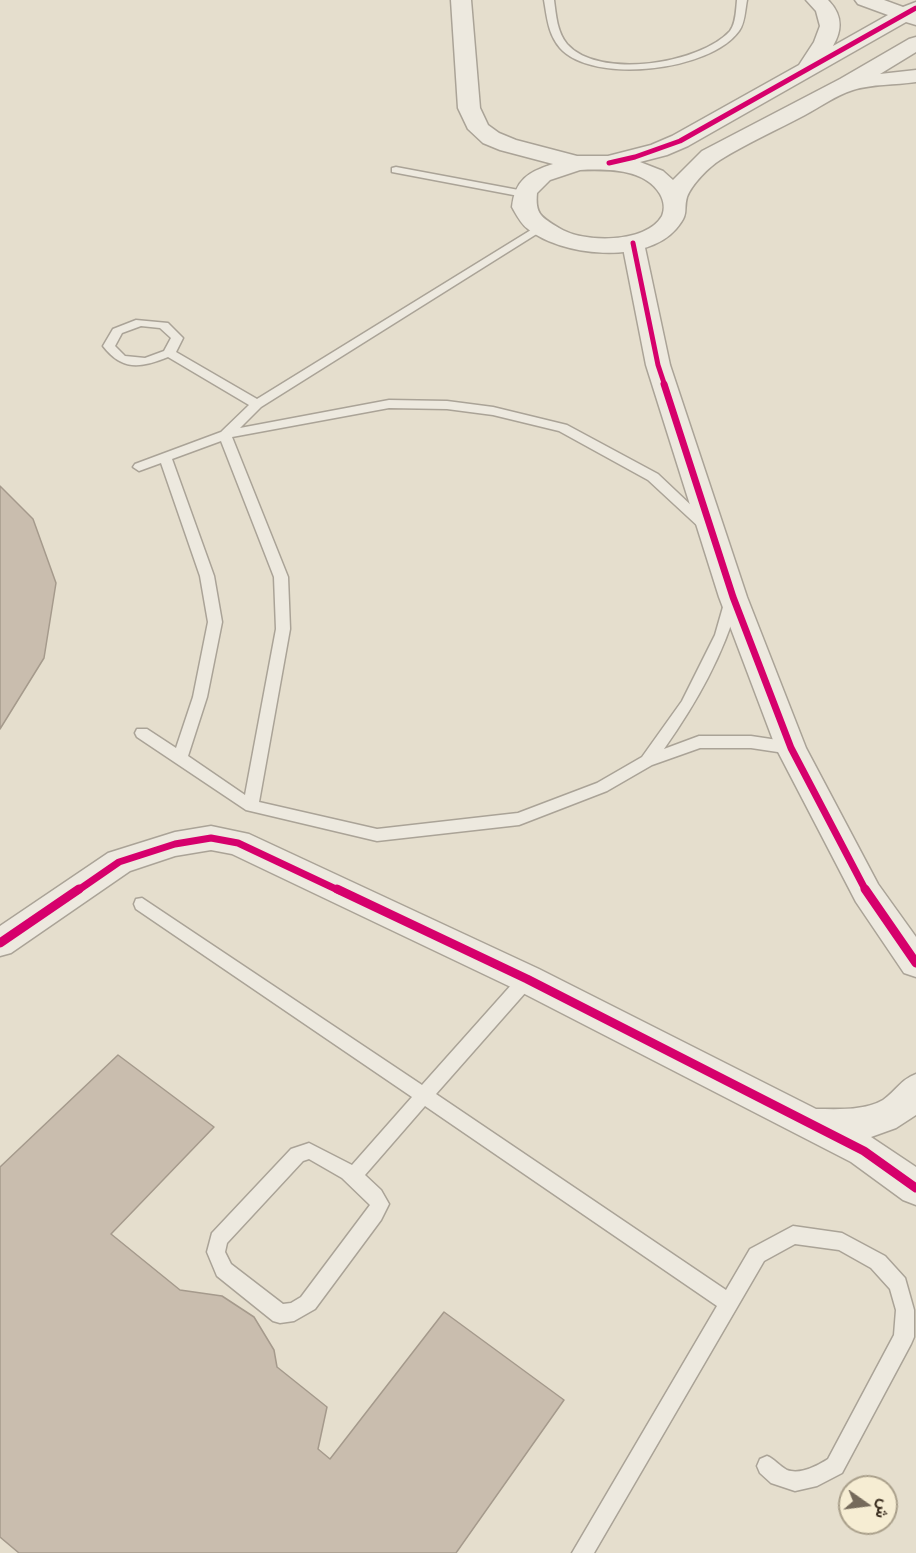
<!DOCTYPE html>
<html>
<head>
<meta charset="utf-8">
<style>
  body { margin:0 }
  #map { position:relative; width:916px; height:1553px; overflow:hidden; background:#e5decd; font-family:"IBM Plex Serif",Vazirmatn,serif }
  canvas { display:block }
  .north { position:absolute; left:838px; top:1475px; width:60px; height:60px; box-sizing:border-box; background:#f6edd3; border:2px solid #aaa08b; border-radius:50%; rotate:104deg; font-size:16px; font-weight:700; line-height:24px; text-align:center; color:#392c1e }
  .north::after { content:''; display:block; margin:auto; width:21px; height:27px; background:#756a5b; clip-path:polygon(50% 0,100% 100%,50% 72%,0 100%) }
</style>
</head>
<body>
<div id="map">
<canvas width="916" height="1553"></canvas>
<div class="north">ش</div>
</div>
<script>
const c = document.querySelector('canvas').getContext('2d');
c.lineJoin = 'round';
function fill(path, color) { c.fillStyle = color; c.fill(path, 'evenodd'); }
function trace(path, color, width, dash) { c.strokeStyle = color; c.lineWidth = width; c.lineCap = dash ? 'butt' : 'round'; c.setLineDash(dash || []); c.stroke(path); }
const building = new Path2D(`
  M0 486 33 519 56 583 44 658 0 729Z
  M118 1055 214 1127 111 1234 180 1290 222 1296 254 1317 274 1350 277 1367 327 1407 318 1449 330 1459 444 1312 564 1400 456 1553H19L0 1537V1167Z`);
fill(building, '#c9bdae');
trace(building, '#a59a8c', 1.5);
const service = new Path2D(`
  M544 0H554C556 15 557 32 567 44 599 80 700 64 730 31 736 23 736 10 737 0H747C745 10 745 23 739 31 711 71 593 85 560 48 548 34 547 17 544 0Z
  M396 167 524 191 529 194 524 197 392 172V168Z
  M539 225 543 226V230L261 407 240 428 389 400 447 401 493 407 567 425 658 474 713 526 711 529H701L648 480 559 431 493 415 447 409 389 408 232 437 288 577 290 629 259 802 377 829 518 813 597 783 642 757 682 701 715 635 725 600 732 595 739 600C723 656 697 702 664 749L699 736H751L791 742 796 744 798 748 796 752 791 754 751 748H700L652 765 607 791 519 825 377 841 246 810 137 737 135 733 137 729H147L176 748 193 697 208 622 200 576 161 463 139 471 133 467 135 464 221 432 249 405 168 357C141 368 122 371 103 346L113 329 136 320 168 323 183 338 176 352 257 399ZM141 326 160 328 171 338 164 351 145 358 125 356 115 346 122 333ZM221 441 274 577 276 629 245 795 188 756 207 697 222 622 214 576 172 459Z
  M142 898 422 1085 521 974 527 972 533 974 535 979 533 984 436 1094 726 1290 750 1249 793 1226 842 1233 885 1256 905 1278 914 1310V1337L911 1344 842 1473 817 1486 795 1491 771 1483 760 1473 757 1466 760 1459 767 1456C775 1459 779 1466 787 1470 800 1475 817 1466 828 1459L894 1335 896 1310 890 1289 871 1268 839 1250 795 1244 764 1261 594 1553H572L717 1306 425 1106 365 1175 381 1190 389 1204 381 1220 315 1309 294 1321 280 1323 273 1321 217 1276 207 1252 212 1233 291 1149 309 1143 352 1165 412 1097 136 909 134 904 136 899ZM309 1159 342 1178 370 1205 301 1297 291 1303 283 1304 231 1264 225 1252 227 1243 303 1161Z`);
const minor = new Path2D(`
  M633 236 641 238 644 243 670 365 747 597 806 748 878 884 916 937V977L904 973 856 902 776 748 719 597 646 365 622 243 625 238Z
  M211 826 249 834 539 969 816 1109C837 1109 864 1111 883 1100 896 1091 900 1080 916 1074V1115L896 1128 871 1137 916 1167V1205L903 1200 851 1162 515 989 232 854 211 850 175 856 130 871 11 953 0 956V926L108 853 175 832Z`);
const tertiary = new Path2D(`
  M451 0H471L480 108 488 125 499 133 516 140 577 156H608L651 145 672 136 799 65 814 42 820 26 816 11 806 0H828C842 14 843 29 833 46L888 15 858 4 855 0H884L903 7 916 2V25L906 22 688 146 667 155 640 162 663 171 673 180 702 151 840 79 909 39 916 37V52L880 74 916 70V82C896 85 871 84 853 90 836 95 820 107 805 115 777 130 747 143 720 160 709 167 692 184 687 197 683 211 690 213 676 229 645 265 561 256 528 229 521 224 516 214 512 207 515 180 528 172 553 164L500 150 483 143 468 129 458 108ZM580 170C606 169 644 168 660 194 664 201 665 209 662 216 646 244 582 243 559 228 541 217 535 214 537 193L550 180Z`);
trace(service, '#aaa397', 3);
trace(minor, '#aaa397', 3);
trace(tertiary, '#aaa397', 3);
fill(service, '#ede9df');
fill(minor, '#ede9df');
fill(tertiary, '#ede9df');
trace(new Path2D(`
  M609 163 635 157 680 141 916 8
  M633 243 658 365 665 386`), '#d6006c', 5);
trace(new Path2D(`
  M664 384 733 597 791 748 866 891
  M77 891 119 862 175 844 211 838 238 843 340 891`), '#d6006c', 7);
trace(new Path2D(`
  M337 889 527 979 864 1151 916 1188
  M865 889 916 963
  M0 943 79 889`), '#d6006c', 9);
</script>
</body>
</html>
